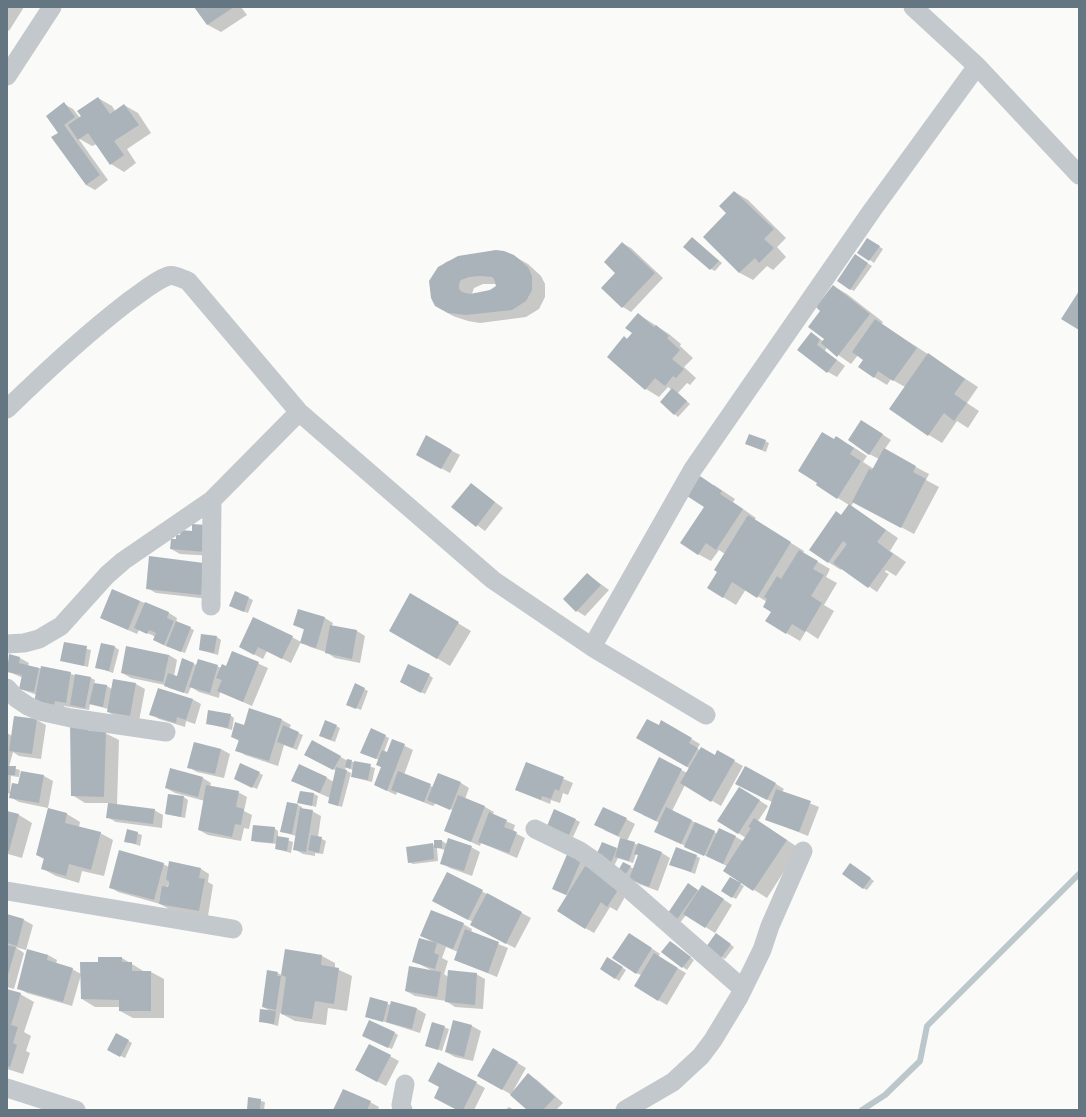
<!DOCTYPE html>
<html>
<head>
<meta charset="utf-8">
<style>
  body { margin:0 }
  #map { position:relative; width:1086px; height:1117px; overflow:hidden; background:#fafaf8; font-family:"Noto Sans",sans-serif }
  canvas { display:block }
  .frame { position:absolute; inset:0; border:8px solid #657683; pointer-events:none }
</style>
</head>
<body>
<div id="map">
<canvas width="1086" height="1117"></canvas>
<div class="frame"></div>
</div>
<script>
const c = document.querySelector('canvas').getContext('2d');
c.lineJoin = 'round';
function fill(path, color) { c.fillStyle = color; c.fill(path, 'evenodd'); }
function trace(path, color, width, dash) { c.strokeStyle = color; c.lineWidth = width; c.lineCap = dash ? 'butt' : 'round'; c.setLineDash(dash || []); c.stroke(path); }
fill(new Path2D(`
  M7 7H24L9 31 7 29Z
  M196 7H241L247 15 221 32 208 25Z
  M98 98 112 106 115 111 124 105 138 113 151 133 127 149 136 163 124 172 111 164 97 144 92 146 78 138 108 180 95 190 86 185 59 133 64 104 73 109 80 118Z
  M735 192 748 200 786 238 777 247 786 257 773 270 767 266 753 280 740 273 704 237 728 213Z
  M696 241 722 263 715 271 711 269Z
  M872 242 883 249 874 263 859 252Z
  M622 243 631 248 663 278 631 312 623 307 617 273Z
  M464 256H514L528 264 541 276 545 284V297L539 309 526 317 480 323 468 321 453 316 439 308 432 298 430 282 435 272 446 262ZM483 284H496L497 287 483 293 472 294 474 288Z
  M859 258 872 266 854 291 850 289Z
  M833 286 847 294 883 322 882 324 978 387 967 403 979 411 968 428 957 421 942 443 929 435 890 409 905 387 891 379 887 385 874 377 864 360 858 355 851 364 827 347 825 351 845 366 837 377 828 372 811 334 823 341 825 339 821 311Z
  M638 314 669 334 681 344 680 346 693 358 684 367 696 378 690 385 687 383 678 393 690 404 678 417 661 402 672 390 668 387 659 397 646 389 608 357 633 333Z
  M870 426 891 440 884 450 929 474 926 480 939 487 914 534 854 502 851 506 898 538 890 551 906 562 896 576 886 570 885 572 889 574 877 592 842 568 841 570 828 562 842 516 849 505 817 485 835 440 850 445 867 456 863 462 874 469 879 459 869 454Z
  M426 437 460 455 450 473 417 455Z
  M765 441 769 443 766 452 746 444Z
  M471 484 503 508 485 531 453 507Z
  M714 485 735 499 733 502 756 518 754 520 804 551 803 553 830 569 826 577 837 583 824 605 834 611 818 639 806 631 800 641 766 621 772 611 767 602 746 589 736 605 723 597 719 572 725 554 719 550 711 561 698 554 706 507Z
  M172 540 214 556 180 554 171 549Z
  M204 564 209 599 156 593 147 588Z
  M587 574 609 590 585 616 577 611Z
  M113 590 169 613 177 618 176 622 194 630 185 653 163 645 154 640 155 637 152 635 139 630 137 634 101 618Z
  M236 592 253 600 248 613 234 608Z
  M411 595 471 631 450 666 390 630Z
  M325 618 333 623 332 626 357 631 365 636 360 663 335 658 326 652 310 647 301 642 305 630 294 625Z
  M217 637 221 640 218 655 200 650Z
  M292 637 301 642 291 663 267 651 263 659 240 647Z
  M65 643 91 650 88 667 61 660Z
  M115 647 119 650 113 673 96 667Z
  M233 652 268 668 252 706 220 692 219 698 199 692 191 687 188 694 169 688 165 685 131 678 122 673 169 655 177 660 174 676 178 678 193 664 197 665 198 660 222 668 226 667Z
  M10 655 20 658 29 663 28 666 91 678 95 680 94 684 107 686 112 689 114 680 136 684 145 689 139 721 117 717 108 712V709L90 704 89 710 64 706 63 711 37 695 20 689 23 678 7 671Z
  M429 675 433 678 425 694 405 684Z
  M364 689 368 691 361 710 351 706Z
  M192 699 201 704 195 724 186 721 185 727 159 719 151 714Z
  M250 709 282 720 291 725 289 729 303 735 297 750 284 745 278 766 245 755 237 750 239 741 232 737 244 726Z
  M230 715 234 718 232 730 207 723Z
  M37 720 46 725 41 759 19 756 13 752 9 767 20 770 19 777 11 776 10 792 19 785 22 772 44 776 53 781 48 808 19 802 10 797 11 794 7 793V733L12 736Z
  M662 722 700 744 697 749 700 750 715 756 718 752 743 766 721 806 685 785 672 811 718 834 736 837 743 841 746 838 738 833 748 793 768 806 758 821 799 848 767 898 724 871 727 866 656 832 660 823 643 815 659 758 687 773 689 768 637 738 659 727Z
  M71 723 105 733 119 740 117 805 154 810 163 815 162 828 116 822 107 817 109 803H85L72 795Z
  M336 726 340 728 335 742 324 738Z
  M385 736 389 738 384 752 387 753 393 740 413 750 404 775 433 787 438 775 461 783 469 788 465 799 485 807 494 812 492 815 515 825 513 832 525 838 517 858 481 843 480 846 446 831 455 811 436 803 433 806 397 792 396 795 375 785 382 768 379 760 366 754Z
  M312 741 346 760 375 768 372 782 356 778 352 776 353 770 346 767 345 770 351 773 342 807 329 803 330 798 301 785 327 778 334 782 337 771 306 754Z
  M194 743 221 749 230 754 224 778 197 772 188 767Z
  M526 763 573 783 568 795 563 793 560 803 551 800 550 804 516 790Z
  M259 773 263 775 257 789 239 781Z
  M203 778 211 783 210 787 238 792 247 797 244 811 252 815 249 829 244 828 241 841 208 835 199 830 205 801 175 793 166 788Z
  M776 784 784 789 782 792 819 807 808 836 766 819 772 802 745 788Z
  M314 794 318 796 316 807 299 802Z
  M184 797 188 800 185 818 166 814Z
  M288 803 298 805 302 807V809L312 811 321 816 318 837 326 841 323 854 315 853V856L303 854 294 849 296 836 282 832Z
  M48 809 67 814 80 822 79 827 100 833 113 840 104 876 82 871 79 883 56 876 43 869 45 860 37 855Z
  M7 812 19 815 32 823 22 858 8 854 7 855Z
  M626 819 635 824 627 841 662 853 670 858 658 891 639 884 619 870 623 863 634 869 639 856 636 854 633 863 618 858 614 866 600 859 602 843 618 850 621 838 604 830Z
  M576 820 580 822 573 837 552 828Z
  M274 828 278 831V837L293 842 291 853 276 849 277 844 256 842 252 840Z
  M128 830 142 835 140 846 126 841Z
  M442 841 447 844 471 847 480 852 472 876 450 868 441 863 445 850 437 848 438 861 413 864 409 862 432 844 435 846Z
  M569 852 626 895 617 911 610 907 594 933 585 928 568 896 554 888Z
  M696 856 700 858 695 874 675 866Z
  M163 864 169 867 201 869 209 874 208 882 213 885 208 916 169 909 160 904 118 892 110 887ZM169 882H170L169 888H167Z
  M854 866 874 881 867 890 863 888Z
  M448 873 531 918 515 948 480 930 473 922 442 906Z
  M730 878 744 886 736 899 722 891Z
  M689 885 699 891H711L732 905 715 933 686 915 679 924 675 921Z
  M7 915 24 920 33 925 26 950 15 947 24 953 14 989 7 987Z
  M463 924 472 929 471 933 508 948 497 977 455 960 458 952 446 947 442 958 448 961 444 974 448 977 476 974 485 979 483 1009 455 1007 446 1001 415 996 406 991 435 972 413 961 432 942 422 936Z
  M720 937 734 947 725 959 721 957Z
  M638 939 660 954 658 957 686 973 667 1005 658 1000 641 975 636 973Z
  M674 944 694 960 687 970 662 952Z
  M28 950 48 955 57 960 56 964 72 969 81 974 99 963 122 958 145 972H151L164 979V1018H133L120 1011V1007H95L82 999 81 975 72 1006 27 993 18 988Z
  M286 950 322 956 335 963V968L352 976 347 1011 328 1008 326 1025 295 1021 280 1013 278 1026 260 1021 270 1011 263 1007 277 973 282 975Z
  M612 961 626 970 619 981 615 978Z
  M7 990 20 994 34 1002 24 1032 31 1036 26 1051 30 1053 23 1074 7 1069Z
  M371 998 391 1005 392 1002 417 1009 426 1014 420 1033 366 1016Z
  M454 1021 472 1026 481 1031 473 1061 455 1057 446 1052Z
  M432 1023 449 1029 442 1051 426 1045Z
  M395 1033 398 1035 392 1049 367 1038Z
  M117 1034 132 1043 125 1058 113 1052Z
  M369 1045 399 1061 386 1086 365 1075Z
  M494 1049 526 1068 513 1091 529 1075 537 1080 563 1103 556 1110H529L512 1095 479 1076Z
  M476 1083 485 1088 474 1110H458L440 1087Z
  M249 1098 265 1102 264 1110H248Z
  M370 1102 379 1107 378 1110H334Z
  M509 1107 514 1110H505Z`), '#0003');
trace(new Path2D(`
  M862 1110 885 1095 920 1061 927 1026 1079 874`), '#bbc7cb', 6);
fill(new Path2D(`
  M194 7H234L207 25Z
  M98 97 110 114 124 104 139 125 114 141 124 155 110 165 88 133 78 140 68 125 81 116 77 111Z
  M64 102 75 117 64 125 100 175 86 185 51 137 58 133 46 116Z
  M734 191 774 229 764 239 774 248 759 263 755 258 739 273 703 237 726 213 719 206Z
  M692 237 719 261 710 270 683 247Z
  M867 238 880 246 869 261 857 253Z
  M622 242 655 273 622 308 601 288 615 273 604 262Z
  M496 250 504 251 514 255 528 267 532 276V290L526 301 512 310 466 315 448 313 435 306 431 298 429 281 438 267 458 256ZM480 276 492 277 494 279 496 286 490 290 470 294 462 292 459 289V284L461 280 469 277Z
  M855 254 868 263 850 290 837 281Z
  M833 285 870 314 837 357 821 343 824 339 808 327 820 311 816 307Z
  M1079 291V330L1061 319Z
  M638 313 654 327 656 325 669 336 667 338 680 350 672 359 684 369 676 378 673 376 665 386 655 378 645 390 607 357 624 336 627 339 632 333 625 328Z
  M875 319 917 348 893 381 878 371 874 378 858 367 863 360 852 352Z
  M811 332 820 339 817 345 837 360 827 373 797 350Z
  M928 353 965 379 954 394 967 403 954 421 944 413 928 436 889 409Z
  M672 388 687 401 674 415 660 402Z
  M861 420 883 434 869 455 848 440Z
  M822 432 834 439 836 436 854 448 850 454 861 461 837 499 816 485 817 483 798 471Z
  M749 434 766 440 762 450 745 444Z
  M426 435 452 450 441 469 416 455Z
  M884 448 916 466 913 472 926 479 901 528 852 502 869 469 872 470Z
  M700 476 722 491 720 494 743 509 716 550 706 543 698 555 680 543 704 507 687 496Z
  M471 483 495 502 476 527 451 507Z
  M849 504 886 530 877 542 893 554 868 588 833 563 847 544 843 541 828 563 809 550 836 511 841 515Z
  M748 515 791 542 757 598 732 582 723 598 707 588 717 572 714 570Z
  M192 524 207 525 205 552 170 549 171 539H176V535H180L181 530 192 531Z
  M799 550 818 561 813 569 824 575 811 596 822 603 805 632 792 624 786 634 765 621 771 612 763 607 767 599 764 597 777 576 781 579Z
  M149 556 204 563 201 595 146 589Z
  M587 573 601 585 576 612 563 599Z
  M112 589 140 601 128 630 100 618Z
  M235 591 249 597 244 612 229 606Z
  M410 593 459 622 437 659 389 631Z
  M145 602 169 612 167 618 174 621 164 645 153 640 156 633 149 630 147 634 134 628Z
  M298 609 325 617 316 648 300 643 304 629 293 625Z
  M253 617 293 636 282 659 258 647 254 655 239 647Z
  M176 621 191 627 181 652 166 646Z
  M330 625 357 630 352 659 325 653Z
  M201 634 217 636 214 653 199 650Z
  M64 642 87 646 84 666 60 661Z
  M101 643 115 646 109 671 95 668Z
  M126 646 169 655 163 682 121 673Z
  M232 651 259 662 243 702 217 691 222 680 216 678 222 664 226 666Z
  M9 654 20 657 19 663 39 668 34 692 19 689 22 675 7 672Z
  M182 658 194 663 184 693 164 686 168 673 177 676Z
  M198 659 218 665 210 693 189 687Z
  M408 664 430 674 421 693 400 682Z
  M41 666 71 672 66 703 55 701 54 707 34 703Z
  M75 674 91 677 85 708 70 705Z
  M113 679 136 683 130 716 107 712Z
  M94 683 107 685 103 707 89 704Z
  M355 683 365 688 356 709 346 705Z
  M158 688 193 699 186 720 177 717 176 723 149 715Z
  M249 708 282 719 269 761 235 751 239 740 231 737 235 722 244 725Z
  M208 710 231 714 228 728 206 724Z
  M14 716 37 719 32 754 9 751Z
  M647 719 659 725 661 720 692 738 689 743 698 748 687 767 636 738Z
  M325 720 337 725 331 740 319 736Z
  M88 721V731L106 732 104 797 71 796 70 722Z
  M283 725 299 732 293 748 277 742Z
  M371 728 386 735 376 759 360 753Z
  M392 739 405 744 387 791 374 785 381 767 376 765 382 750 387 752Z
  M312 740 341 756 333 770 304 755Z
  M194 742 221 749 215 774 187 768Z
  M701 747 715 755 717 750 735 760 711 802 680 783Z
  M659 757 682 769 656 821 633 810Z
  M347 759 352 760 350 769 345 767Z
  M354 761 371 764 368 780 351 777Z
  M526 762 564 777 559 791 555 789 551 799 542 796 541 800 515 790Z
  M240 763 260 772 252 788 234 779Z
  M299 764 327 777 320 793 291 781Z
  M7 766H16L15 775H7Z
  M745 766 776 783 767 800 735 784Z
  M336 767 347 770 338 806 328 803Z
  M170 768 203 777 198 797 165 788Z
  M21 771 44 775 39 803 9 798 12 783 18 784Z
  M398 771 431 784 424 802 391 790Z
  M438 773 461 782 450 810 427 800Z
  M206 785 239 791 236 807 244 809 241 825 235 824 232 837 198 830Z
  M739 787 760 800 738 834 717 821Z
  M776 789 811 801 799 832 765 820Z
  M300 791 314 793 312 806 297 803Z
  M168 794 184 796 181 817 165 814Z
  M458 795 485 806 471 842 444 831Z
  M287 802 298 804 292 834 280 832Z
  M108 803 155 809 153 824 106 818Z
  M603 807 627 818 618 836 594 825Z
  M666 807 692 820 681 844 654 832Z
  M48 808 67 813 65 823 101 832 91 870 69 864 66 876 41 869 44 858 36 855Z
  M300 808 313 810 306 852 293 850Z
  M554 809 576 819 569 835 547 826Z
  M7 811 19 814 9 851H7Z
  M489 812 507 820 504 827 517 832 509 853 478 842Z
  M754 818 787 840 753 891 723 871 751 828 748 827Z
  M695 822 715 831 704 856 684 847Z
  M253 825 275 827 273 843 251 841Z
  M719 828 736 836 723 864 706 856Z
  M127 829 138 832 136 844 124 842Z
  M311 835 322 837 319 853 308 850Z
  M277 836 289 838 287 851 275 849Z
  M448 838 472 846 464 871 440 864Z
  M620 838 635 842 629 861 615 857Z
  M434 840H442V848H434Z
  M602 842 617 848 610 865 595 858Z
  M433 843 434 859 408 863 406 847Z
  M638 843 662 852 649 887 629 879 638 855 634 854Z
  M676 847 697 855 691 872 669 865Z
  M119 850 164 863 154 900 109 888Z
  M569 850 583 856 566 895 552 889Z
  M169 861 201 868 199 878 205 879 199 911 159 904 162 886 168 887 169 881 166 880Z
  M623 862 631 866 625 875 618 871Z
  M587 863 618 890 607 907 601 902 585 929 557 911Z
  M850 863 871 878 863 889 842 874Z
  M447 872 483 890 468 920 432 901Z
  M730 877 741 883 732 898 721 891Z
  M688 883 698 890 675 922 666 916Z
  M702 885 724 899 705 928 683 914Z
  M487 893 522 912 506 944 470 925Z
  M431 910 464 923 453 949 420 936Z
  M7 914 24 919 17 946 7 943Z
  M465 929 499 942 488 973 454 960Z
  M629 933 652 948 636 974 612 958Z
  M716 933 731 944 721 958 706 947Z
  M419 938 437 943 434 953 439 955 435 969 412 962Z
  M670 941 691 957 682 968 661 952Z
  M7 945 16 947 7 978Z
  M27 949 48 955 47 960 73 968 63 1002 17 989Z
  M285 949 322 955 321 965 339 968 334 1004 315 1001 312 1019 281 1014 286 977 281 975Z
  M654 953 678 968 658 1001 634 986Z
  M98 957H122V962H132V971H151V1011H119V1000L81 999 80 962H98Z
  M607 957 623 967 615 979 600 969Z
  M409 966 441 972 437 997 405 991Z
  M267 970 278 972 277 976H281L276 1010 262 1007Z
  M448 970 477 973 475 1005 445 1002Z
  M7 989 21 993 11 1025 18 1027 13 1043 17 1045 10 1067 7 1066Z
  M370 997 388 1002 383 1022 365 1017Z
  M391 1001 417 1008 412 1029 386 1022Z
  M260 1009 276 1011 274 1024 259 1022Z
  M369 1020 395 1032 388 1048 362 1036Z
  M453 1020 472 1025 464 1057 445 1052Z
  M432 1022 445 1026 438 1050 425 1046Z
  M116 1033 129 1040 120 1057 107 1050Z
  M369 1044 391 1055 377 1082 355 1070Z
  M493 1048 518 1062 502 1090 477 1076Z
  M438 1062 477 1082 463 1110H457L434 1098 439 1087 428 1081Z
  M528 1073 555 1097 543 1110H527L510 1095Z
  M343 1089 371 1101 367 1110H333Z
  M248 1097 261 1099 260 1110H247Z`), '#aab3b9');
trace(new Path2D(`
  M913 7 977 66 1079 175
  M7 76 52 7
  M7 409C46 371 86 334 129 301 141 293 154 281 168 276 174 274 182 279 188 281L299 412
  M211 606 212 500
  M7 644 24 643 39 639 61 626 107 575 123 561 212 500 299 412 493 580 592 647 706 715
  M592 647 693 469 873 209 977 66
  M7 688 16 698 28 706 39 711 71 718 166 732
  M535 829 580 851 596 862 621 882 743 989
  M7 891 233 929
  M7 1088 76 1110
  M403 1110 401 1105 405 1084
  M625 1110 673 1082 701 1056 713 1040 739 997 762 950 770 926 803 851`), '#c3c8cc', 19);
</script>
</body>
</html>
